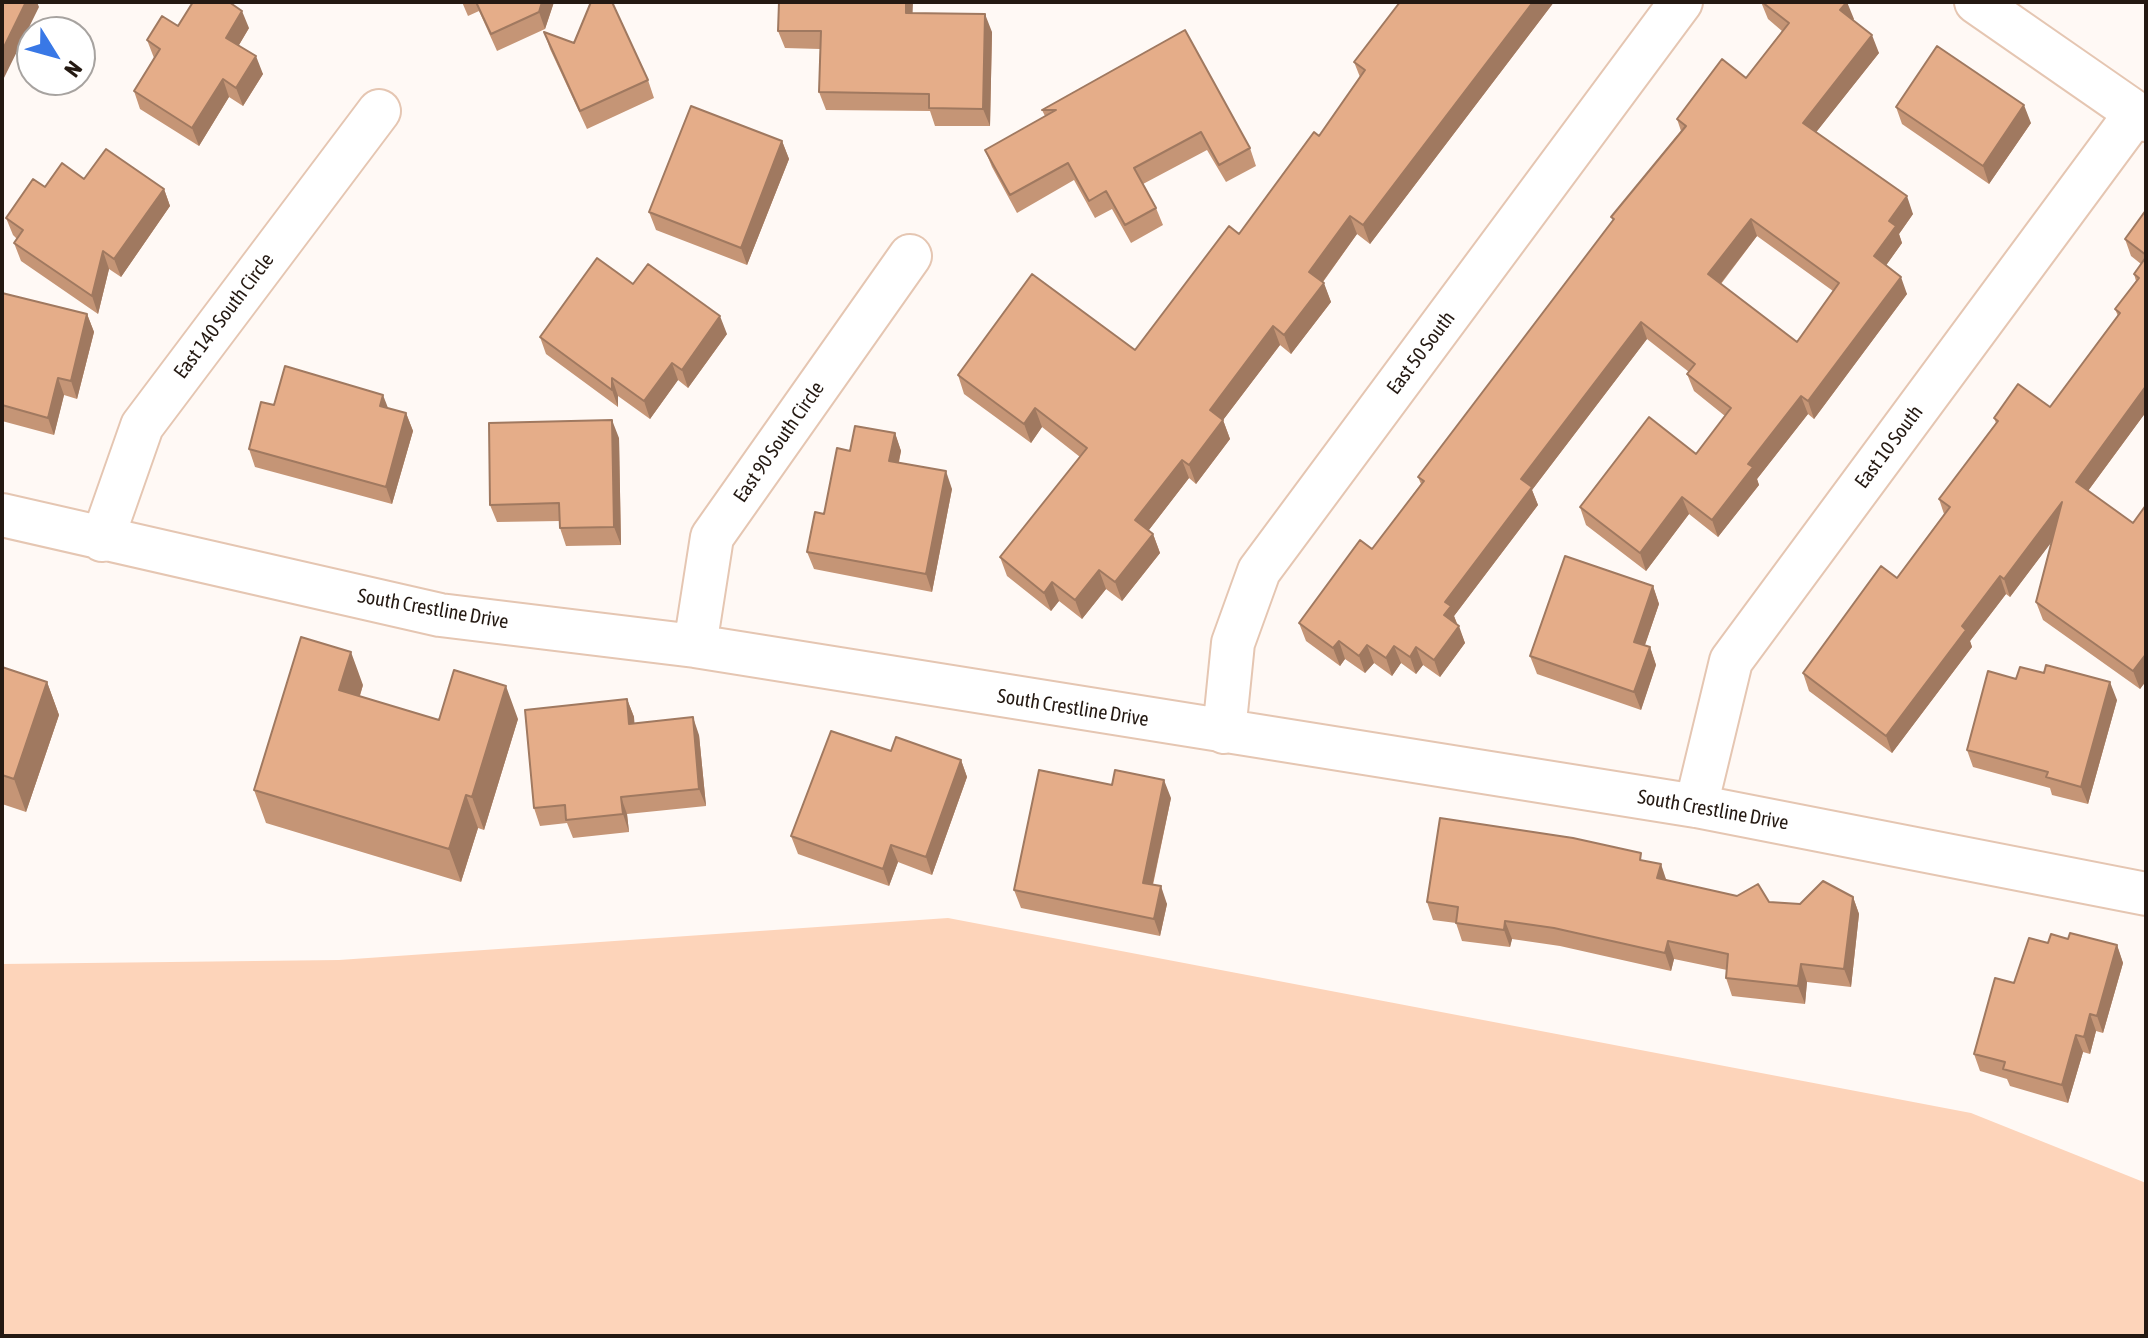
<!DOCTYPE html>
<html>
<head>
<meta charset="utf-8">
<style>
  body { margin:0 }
  #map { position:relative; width:2148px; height:1338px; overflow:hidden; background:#fff9f5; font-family:"Asap Condensed",sans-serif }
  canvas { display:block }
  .frame { position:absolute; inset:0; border:4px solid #241912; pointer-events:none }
  .north { position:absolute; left:16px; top:16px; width:80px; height:80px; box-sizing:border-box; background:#fff; border:2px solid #a7a3a0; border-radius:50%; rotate:127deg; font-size:22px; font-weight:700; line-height:32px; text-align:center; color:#241912 }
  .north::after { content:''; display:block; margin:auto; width:28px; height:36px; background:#3978e6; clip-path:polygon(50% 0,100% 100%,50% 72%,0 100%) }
</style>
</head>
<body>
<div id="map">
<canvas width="2148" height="1338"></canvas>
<div class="frame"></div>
<div class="north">N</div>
</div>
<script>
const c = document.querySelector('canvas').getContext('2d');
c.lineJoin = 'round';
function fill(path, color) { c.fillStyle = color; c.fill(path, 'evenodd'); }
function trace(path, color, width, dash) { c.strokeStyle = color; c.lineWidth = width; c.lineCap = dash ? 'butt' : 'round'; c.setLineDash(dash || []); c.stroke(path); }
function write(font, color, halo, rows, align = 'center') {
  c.font = font + ' "Asap Condensed",sans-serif'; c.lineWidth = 6; c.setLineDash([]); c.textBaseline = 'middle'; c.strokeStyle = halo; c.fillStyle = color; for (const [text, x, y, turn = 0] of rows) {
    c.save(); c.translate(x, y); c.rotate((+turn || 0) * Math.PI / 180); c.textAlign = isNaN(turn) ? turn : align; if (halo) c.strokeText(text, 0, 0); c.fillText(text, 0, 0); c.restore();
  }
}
fill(new Path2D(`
  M948 918 1971 1113 2146 1183V1336H2V964L339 960Z`), '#fdd4ba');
const street = new Path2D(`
  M1976 2 2146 120
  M2 515 440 615 695 646 1696 806 2146 894
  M102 540 142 426 379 111
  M695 646 712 537 910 256
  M1224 732 1233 643 1259 571 1681 2
  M1696 806 1731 661 2136 113`);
trace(street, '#e5c6b2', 46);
trace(street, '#fff', 42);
fill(new Path2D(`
  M462 2H554L545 29 497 51 479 11 468 16Z
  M1400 2H1554L1370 244 1357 234 1323 282 1331 302 1291 354 1280 345 1223 420 1230 439 1196 484 1189 478 1148 531 1153 534 1160 553 1122 601 1106 589 1082 619 1059 601 1051 611 1007 576 1000 557 1080 457 1042 427 1031 443 964 394 958 375 1135 350 1239 234 1319 136 1360 77 1354 62Z
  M1761 2 1854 19 1853 20 1879 53 1816 132 1913 214 1899 234 1902 243 1886 265 1907 294 1814 419 1808 414 1757 479 1759 485 1718 537 1689 514 1646 571 1586 525 1580 507 1696 454 1725 416 1694 391 1687 374 1689 372 1647 339 1532 490 1538 505 1454 616 1465 643 1440 677 1423 665 1416 674 1401 663 1392 676 1374 663 1365 673 1345 659 1340 666 1306 641 1299 623 1372 549 1421 484 1418 477 1613 221 1611 217 1681 131 1677 119 1746 78 1782 31 1768 19ZM1757 236 1833 291 1797 342 1721 284Z
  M913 13 992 32 990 126H935L930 111 826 110 819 92 820 49 785 48 778 31Z
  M178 26 249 28 239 45 263 74 243 106 229 97 199 146 140 109 134 91 154 58 147 40Z
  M1185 30 1250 148 1256 166 1226 182 1207 150 1143 184 1156 208 1163 225 1131 243 1112 209 1095 218 1074 180 1017 213 992 167 985 150 1045 116 1042 110Z
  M544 32 648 80 654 98 587 129 550 49Z
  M1896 107 2031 123 1989 184 1902 124Z
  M782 141 789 159 747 265 656 230 649 212Z
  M84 179 164 189 170 206 121 277 109 269 98 314 21 261 14 243 17 239 13 235 6 218 45 187Z
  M2146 210V412L2088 491 2133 523 2146 505V681L2140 689 2043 620 2036 602 2052 541 2010 597 2006 594 1970 641 1972 647 1892 753 1809 691 1803 673 1897 578 1944 514 1939 499 1996 423 1994 418 2050 407 2118 316 2115 309 2136 281 2134 274 2141 264 2131 256 2125 239Z
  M2 293 87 314 94 332 77 399 64 395 54 435 2 421Z
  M727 334 688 388 678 380 650 419 618 396V407L546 354 540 337Z
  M274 405 388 408 406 413 413 431 392 504 255 467 249 449Z
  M895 433 901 451 899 462 952 489 932 592 814 569 807 552 850 451Z
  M619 438 621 545 566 546 560 528V521L497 522 490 505Z
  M1653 586 1659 604 1645 645 1650 647 1656 665 1641 710 1537 674 1530 656Z
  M2 667 47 682 59 715 26 812 2 804Z
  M2016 679 2117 700 2088 804 2052 795 2050 788 1973 767 1967 750Z
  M363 685 360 696 439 720 518 719 484 830 478 828 461 882 266 823 254 790Z
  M627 699 634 717V723L699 735 706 806 627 814 629 832 573 838 567 823 540 826 534 808Z
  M891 751 961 760 967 777 932 875 898 862 889 886 798 854 791 836Z
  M1171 798 1153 885 1167 904 1160 936 1021 908 1014 890Z
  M1644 861 1667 880 1737 896 1769 902 1800 904 1853 897 1859 914 1851 987 1807 982 1805 1004 1732 996 1726 978 1727 970 1674 959 1671 971 1560 946 1512 939 1510 947 1462 941 1456 923 1433 920 1427 902Z
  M2068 939 2117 945 2123 963 2103 1033 2096 1031 2090 1054 2083 1052 2068 1103 2010 1086 2007 1079 1980 1071 1974 1054 2014 983 2048 943Z`), '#c59576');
fill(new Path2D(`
  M26 2H37L39 7 2 82V51Z
  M542 2H554L545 29 539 12Z
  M906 2H913L912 30 906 13Z
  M1533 2H1554L1370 244 1363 225Z
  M1847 2 1854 19 1846 28 1840 10Z
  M242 11 249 28 233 55 226 38Z
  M985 14 992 32 990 126 983 109Z
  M1872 35 1879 53 1810 140 1803 123Z
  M256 56 263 74 243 106 236 88Z
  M223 79 229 97 199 146 192 128Z
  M2024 105 2031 123 1989 184 1983 166Z
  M782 141 789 159 747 265 741 248Z
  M164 189 170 206 121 277 114 259Z
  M1907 196 1913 214 1899 234 1902 243 1880 274 1874 256 1889 221Z
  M1350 216 1357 234 1316 291 1309 272Z
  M1751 219 1757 236 1714 292 1708 274Z
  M103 251 109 269 98 314 92 296Z
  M1901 277 1907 294 1814 419 1808 401Z
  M1324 283 1331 302 1291 354 1284 335Z
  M87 314 94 332 77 399 71 381Z
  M720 316 727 334 688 388 682 370Z
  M1641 322 1647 339 1532 490 1538 505 1454 616 1457 624 1444 615 1445 602 1521 479Z
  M1273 326 1280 345 1217 428 1210 410Z
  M672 363 678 380 650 419 644 401Z
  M58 378 64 395 54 435 48 418Z
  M612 378 618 396V407L612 390Z
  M2146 386V412L2082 499 2076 482Z
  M383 395 390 413 380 406Z
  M1801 396 1808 414 1757 479 1759 485 1718 537 1712 520 1748 464Z
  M1035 408 1042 427 1031 443 1024 424Z
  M406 413 413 431 392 504 386 487Z
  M612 420 619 438 621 545 614 527Z
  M1223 420 1230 439 1196 484 1189 465Z
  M895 433 901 451 895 478 889 461Z
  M1182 460 1189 478 1142 539 1135 520Z
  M946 471 952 489 932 592 926 574Z
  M1682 497 1689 514 1646 571 1640 553Z
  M2062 502 2069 519 2010 597 2004 579Z
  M1153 534 1160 553 1122 601 1115 582Z
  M1099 570 1106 589 1082 619 1075 600Z
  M2000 576 2006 594 1970 641 1972 647 1892 753 1886 736 1962 626Z
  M1052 582 1059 601 1051 611 1044 593Z
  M1653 586 1659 604 1640 659 1634 642Z
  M1459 626 1465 643 1440 677 1434 660Z
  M1339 641 1345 659 1340 666 1333 648Z
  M1367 645 1374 663 1365 673 1359 656Z
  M1394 646 1401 663 1392 676 1386 658Z
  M1416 647 1423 665 1416 674 1410 657Z
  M1650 647 1656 665 1641 710 1634 692Z
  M351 652 363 685 351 723 339 690Z
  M2146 654V681L2140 689 2133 671Z
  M47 682 59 715 26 812 14 779Z
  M2110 682 2117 700 2088 804 2081 787Z
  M506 686 518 719 484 830 472 797Z
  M627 699 634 717 636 741 629 724Z
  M693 717 699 735 706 806 699 789Z
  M961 760 967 777 932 875 926 857Z
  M1164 780 1171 798 1149 901 1143 883Z
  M466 795 478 828 461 882 449 849Z
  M621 797 627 814 629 832 623 814Z
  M891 845 898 862 889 886 883 869Z
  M1661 864 1667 882 1657 878Z
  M1161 886 1167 904 1160 936 1154 919Z
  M1853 897 1859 914 1851 987 1844 969Z
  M1505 921 1512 939 1510 947 1504 930Z
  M1668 941 1674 959 1671 971 1665 953Z
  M2117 945 2123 963 2103 1033 2097 1016Z
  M1801 964 1807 982 1805 1004 1798 986Z
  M2090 1014 2096 1031 2090 1054 2084 1037Z
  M2076 1035 2083 1052 2068 1103 2062 1085Z`), '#a07960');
const building = new Path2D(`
  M2 2H26L2 51Z
  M193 2H229L242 11 226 38 256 56 236 88 223 79 192 128 134 91 160 49 147 40 162 16 178 26Z
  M476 2H542L539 12 491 34Z
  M591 2H612L648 80 580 111 544 32 574 43Z
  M779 2H906V13L985 14 983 109 929 108V94L819 92 821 31H778Z
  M1400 2H1533L1363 225 1350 216 1309 272 1324 283 1284 335 1273 326 1210 410 1223 420 1189 465 1182 460 1135 520 1153 534 1115 582 1099 570 1075 600 1052 582 1044 593 1000 557 1087 448 1035 408 1024 424 958 375 1032 274 1135 350 1229 226 1239 234 1314 132 1319 136 1365 70 1354 62Z
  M1762 2H1847L1840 10 1872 35 1803 123 1907 196 1889 221 1896 226 1874 256 1901 277 1808 401 1801 396 1748 464 1753 467 1712 520 1682 497 1640 553 1580 507 1649 417 1696 454 1731 408 1687 374 1695 364 1641 322 1521 479 1532 487 1445 602 1451 606 1444 615 1459 626 1434 660 1416 647 1410 657 1394 646 1386 658 1367 645 1359 656 1339 641 1333 648 1299 623 1360 540 1372 549 1424 481 1418 477 1614 219 1611 217 1686 126 1677 119 1722 59 1746 78 1789 23ZM1751 219 1839 283 1797 342 1708 274Z
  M1185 30 1250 148 1219 165 1201 132 1134 168 1156 208 1125 225 1106 191 1089 201 1068 163 1010 195 985 150 1056 110H1042Z
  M1937 46 2024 105 1983 166 1896 107Z
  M691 106 782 141 741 248 649 212Z
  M106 149 164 189 114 259 103 251 92 296 14 243 23 230 6 218 33 179 45 187 62 163 84 179Z
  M2146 210V255L2125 239Z
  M2146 257V386L2076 482 2133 523 2146 505V654L2133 671 2036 602 2062 502 2004 579 2000 576 1962 626 1966 630 1886 736 1803 673 1881 566 1897 578 1950 507 1939 499 1998 421 1994 418 2018 384 2050 407 2120 313 2115 309 2139 278 2134 274Z
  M597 258 633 284 648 264 720 316 682 370 672 363 644 401 612 378V390L540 337Z
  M2 293 87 314 71 381 58 378 48 418 2 405Z
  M285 366 383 395 380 406 406 413 386 487 249 449 261 402 274 405Z
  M612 420 614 527 560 528 559 503 490 505 489 423Z
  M855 426 895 433 889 461 946 471 926 574 807 552 815 512 824 514 837 448 850 451Z
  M1565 556 1653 586 1634 642 1650 647 1634 692 1530 656Z
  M301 637 351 652 339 690 439 720 454 670 506 686 472 797 466 795 449 849 254 790Z
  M2046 665 2110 682 2081 787 2046 777 2048 772 1967 750 1988 671 2016 679 2020 667 2044 673Z
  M2 667 47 682 14 779 2 775Z
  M627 699 629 724 693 717 699 789 621 797 623 814 566 820 565 805 534 808 525 710Z
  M831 731 891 751 896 737 961 760 926 857 891 845 883 869 791 836Z
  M1039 770 1112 785 1115 770 1164 780 1143 883 1161 886 1154 919 1014 890Z
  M1440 818 1573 838 1641 853 1640 860 1661 864 1657 878 1737 896 1758 884 1769 902 1800 904 1823 881 1853 897 1844 969 1801 964 1798 986 1726 978 1728 954 1668 941 1665 953 1554 928 1505 921 1504 930 1456 923 1458 907 1427 902Z
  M2070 933 2117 945 2097 1016 2090 1014 2084 1037 2076 1035 2062 1085 2003 1069 2005 1062 1974 1054 1995 978 2014 983 2029 938 2048 943 2051 934 2068 939Z`);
fill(building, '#e5ad89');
trace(building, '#a07960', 2);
write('20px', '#241912', '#fff', [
  ["East 140 South Circle",224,316,-53],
  ["East 50 South",1421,353,-53],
  ["East 90 South Circle",779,442,-55],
  ["East 10 South",1889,447,-53],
  ["South Crestline Drive",433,609,10],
  ["South Crestline Drive",1073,708,9],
  ["South Crestline Drive",1713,810,10]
]);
</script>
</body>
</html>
